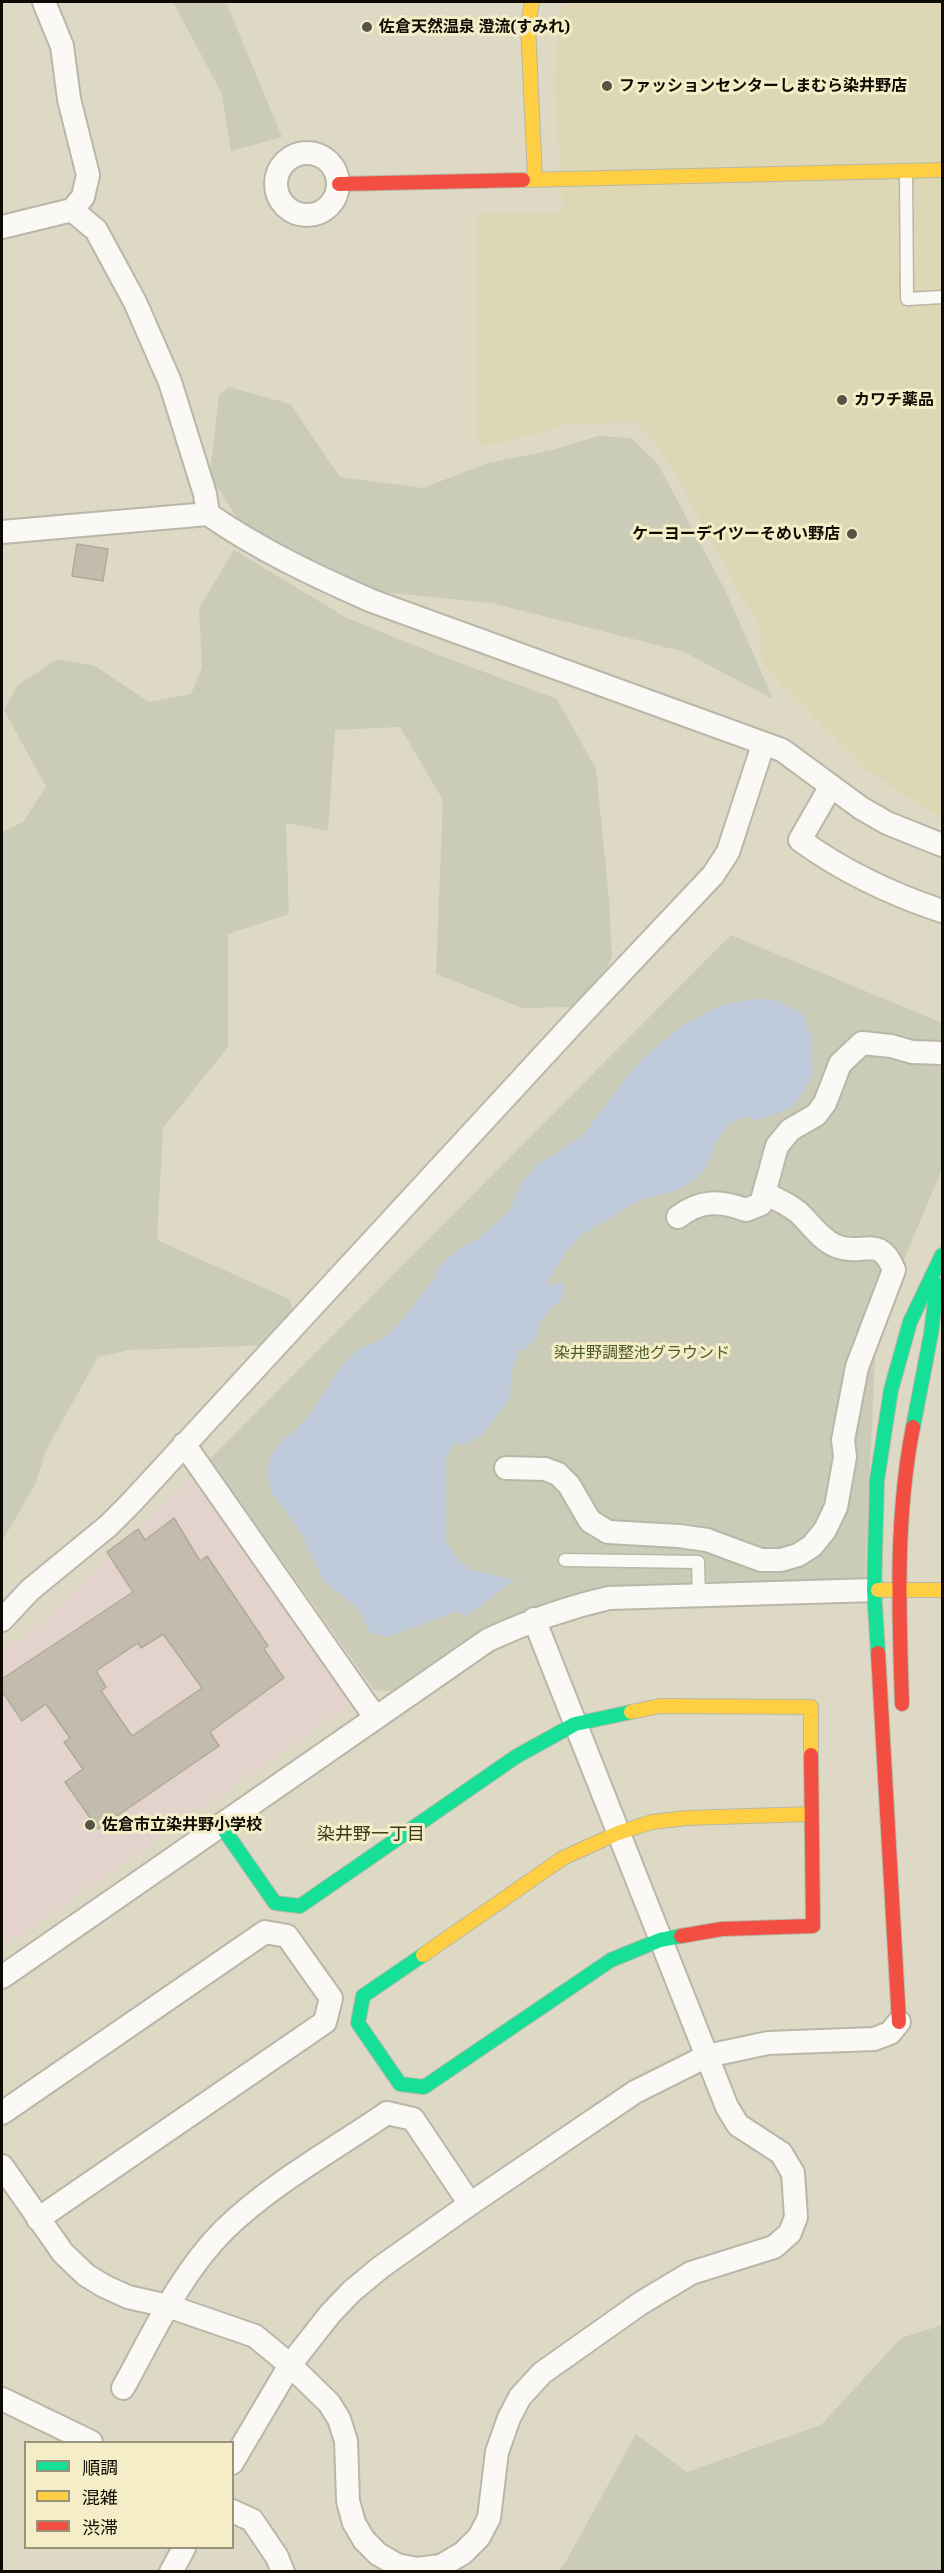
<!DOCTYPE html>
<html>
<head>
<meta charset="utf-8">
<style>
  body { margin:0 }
  #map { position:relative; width:944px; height:2573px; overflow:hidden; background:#ddd9c5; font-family:"Exo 2","Noto Sans JP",sans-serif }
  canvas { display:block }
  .frame { position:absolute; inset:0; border:3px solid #0e0c02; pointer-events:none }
  .legend { position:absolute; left:24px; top:2441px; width:210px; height:108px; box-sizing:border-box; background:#f4edc8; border:2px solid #989379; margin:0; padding:8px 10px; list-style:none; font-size:18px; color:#0e0c02 }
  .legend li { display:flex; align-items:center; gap:12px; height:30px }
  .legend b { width:30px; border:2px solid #989379 }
</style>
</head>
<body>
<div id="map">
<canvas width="944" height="2573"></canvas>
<div class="frame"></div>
<ul class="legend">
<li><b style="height:8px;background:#16e098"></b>順調</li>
<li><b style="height:8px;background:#ffcf43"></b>混雑</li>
<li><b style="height:8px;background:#f24e42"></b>渋滞</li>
</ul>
</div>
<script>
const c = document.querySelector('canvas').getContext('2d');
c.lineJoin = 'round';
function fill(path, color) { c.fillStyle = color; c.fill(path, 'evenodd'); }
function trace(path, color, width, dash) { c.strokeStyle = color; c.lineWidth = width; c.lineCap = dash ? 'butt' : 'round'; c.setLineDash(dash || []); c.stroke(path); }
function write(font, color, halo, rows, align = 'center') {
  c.font = font + ' "Exo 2","Noto Sans JP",sans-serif'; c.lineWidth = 6; c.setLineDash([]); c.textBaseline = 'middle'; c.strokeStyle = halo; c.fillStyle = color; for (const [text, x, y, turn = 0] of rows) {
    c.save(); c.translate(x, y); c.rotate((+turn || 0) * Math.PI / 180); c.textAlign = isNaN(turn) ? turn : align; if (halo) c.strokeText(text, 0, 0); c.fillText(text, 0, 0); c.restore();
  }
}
fill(new Path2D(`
  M566 2H942V817L932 813 864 768 763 666 759 625 731 578 684 489 653 438 634 422 570 424 504 442 478 446 477 213 563 212 554 83 560 14Z`), '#ddd7b6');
fill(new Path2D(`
  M193 1477 354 1702 2 1948V1651L28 1635Z`), '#e3d3cc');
fill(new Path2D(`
  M173 2H226L282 137 231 151 222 94Z
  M229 387 290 404 340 477 423 488 488 463 553 450 598 436 631 438 658 464 727 594 773 699 684 652 492 603 362 590 260 557 210 474 219 395Z
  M234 550 347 618 433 653 557 699 596 769 609 899 612 957 595 995 571 1007 522 1008 436 974 443 800 400 727 335 730 328 831 286 823 289 914 228 934V1047L163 1128 157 1240 289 1299 294 1313 274 1345 130 1350 98 1357 46 1450 35 1485 2 1541V832L23 822 46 787 4 710 17 686 58 659 95 666 149 702 191 694 202 668 199 608Z
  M731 935 942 1023V1169L905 1257 875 1356 865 1578 611 1587 522 1613 396 1691 374 1690 210 1459Z
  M942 2325V2571H557L564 2565 636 2434 687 2472 821 2425 901 2338Z`), '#caccb7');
fill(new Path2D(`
  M752 999 774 1000 800 1011 811 1033 813 1074 801 1096 790 1108 758 1120 745 1117 729 1124 715 1144 706 1169 694 1180 678 1190 640 1200 580 1236 565 1253 545 1286 564 1282 562 1298 541 1320 535 1340 526 1349 518 1351 511 1375 510 1399 483 1435 464 1445 455 1442 445 1462V1539L456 1558 469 1569 515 1580 466 1616 458 1611 387 1637 370 1632 359 1609 325 1583 302 1535 272 1493 267 1476 270 1458 280 1442 296 1430 311 1413 337 1372 356 1351 382 1339 399 1324 431 1283 439 1266 463 1246 479 1238 508 1213 521 1185 534 1167 583 1135 631 1071 654 1048 687 1023 721 1005Z`), '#bfcada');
const building = new Path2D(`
  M77 544 108 549 103 581 72 576Z
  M174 1518 200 1561 207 1556 268 1646 264 1649 284 1678 210 1732 219 1746 98 1829 65 1782 83 1769 64 1742 70 1738 46 1704 22 1721 2 1691V1679L133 1592 107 1552 138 1529 145 1540ZM163 1634 202 1688 132 1736 101 1691 106 1687 96 1671 138 1643 141 1648Z`);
fill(building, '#c3bcad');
trace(building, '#afaa9b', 1.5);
const lane = new Path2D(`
  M906 172 907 299 942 297
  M565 1560 698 1562 699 1597`);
const street = new Path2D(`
  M276 184a31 31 0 1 1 62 0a31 31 0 1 1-62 0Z
  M72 210 96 230 135 302 170 382 205 494 208 514
  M2 227 72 210 83 197 88 175 69 99 62 46 44 2
  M2 532 208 514C258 549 315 576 372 601L782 750 861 808 887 823 942 845
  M831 786 800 840C844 872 891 894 942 911
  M678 1217C700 1200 720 1200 746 1210L761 1204 777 1146 790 1130 816 1115 825 1103 840 1064 862 1043 891 1046 912 1052 942 1053
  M184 1444 375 1717
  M506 1468 545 1469 558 1474 569 1485 590 1521 608 1532 679 1536 707 1540 761 1560H781L798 1555 812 1546 825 1530 836 1507 845 1457 843 1440 857 1367 894 1270C879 1233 863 1257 836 1246 820 1239 811 1224 798 1212 788 1204 777 1199 766 1194
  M2 1620 30 1590 108 1526 131 1503 580 1016 713 875 728 852 763 745
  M2 1977 488 1640C529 1621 565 1608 609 1598L874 1590
  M2 2113 265 1932 287 1936 331 1998 325 2022 38 2219
  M2 2166 63 2253 86 2275 104 2286 128 2297 168 2306 255 2336 290 2365 329 2403 339 2419 346 2441 348 2501 354 2523 364 2540 378 2554 397 2565 417 2569 441 2566 463 2553 479 2537 489 2518 497 2452 509 2418 520 2397 542 2373 641 2303 691 2273 774 2247 790 2233 796 2217 793 2173 781 2153 738 2125 727 2107 534 1619
  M123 2388C153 2334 180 2274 224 2230 271 2184 333 2150 387 2113L413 2119 470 2204
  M2 2399 91 2442
  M232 2463 290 2365 330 2314 352 2291 381 2267 470 2204 635 2092 707 2056 768 2043 874 2039 890 2033 899 2022
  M232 2511 252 2520 277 2557 283 2572
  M171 2572 184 2548`);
const fast = new Path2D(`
  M913 1427 931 1334 937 1285
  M878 1653 874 1590 877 1480 891 1390 910 1322 942 1255
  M220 1824 275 1903 300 1906 517 1756 575 1724 631 1712
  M423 1955 363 1996 358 2023 400 2084 424 2087 611 1960 660 1940 681 1936`);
const slow = new Path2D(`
  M532 2 528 25 535 178
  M523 180 942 170
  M878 1590H942
  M631 1712 660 1706 811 1707V1755
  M423 1955 563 1858 618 1833 652 1822 687 1818 811 1814`);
const jam = new Path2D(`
  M339 184 523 180
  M878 1653 899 2022
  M902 1704C899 1611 895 1519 913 1427
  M681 1936 722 1929 813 1926 811 1755`);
trace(lane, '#b9b7a7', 15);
trace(street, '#b9b7a7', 26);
trace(fast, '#b9b7a7', 16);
trace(slow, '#b9b7a7', 16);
trace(jam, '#b9b7a7', 16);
trace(lane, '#faf9f6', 12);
trace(street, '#faf9f6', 22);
trace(fast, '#16e098', 14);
trace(slow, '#ffcf43', 14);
trace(jam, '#f24e42', 14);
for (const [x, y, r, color] of [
  [367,27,6,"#565446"],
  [607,86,6,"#565446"],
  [842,400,6,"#565446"],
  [852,534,6,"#565446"],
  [90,1825,6,"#565446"]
]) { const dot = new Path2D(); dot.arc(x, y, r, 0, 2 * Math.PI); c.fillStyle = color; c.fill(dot); trace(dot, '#f4edc8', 2); }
write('bold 16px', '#0e0c02', '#f4edc8', [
  ["佐倉天然温泉 澄流(すみれ)",379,27],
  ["ファッションセンターしまむら染井野店",619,86],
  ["カワチ薬品",854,400],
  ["ケーヨーデイツーそめい野店",840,534,"right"],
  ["佐倉市立染井野小学校",102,1825]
], 'left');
write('16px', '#4d5d29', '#f4edc8', [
  ["染井野調整池グラウンド",642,1353]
]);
write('18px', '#3e3818', '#f4edc8', [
  ["染井野一丁目",371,1834]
]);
</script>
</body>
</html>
